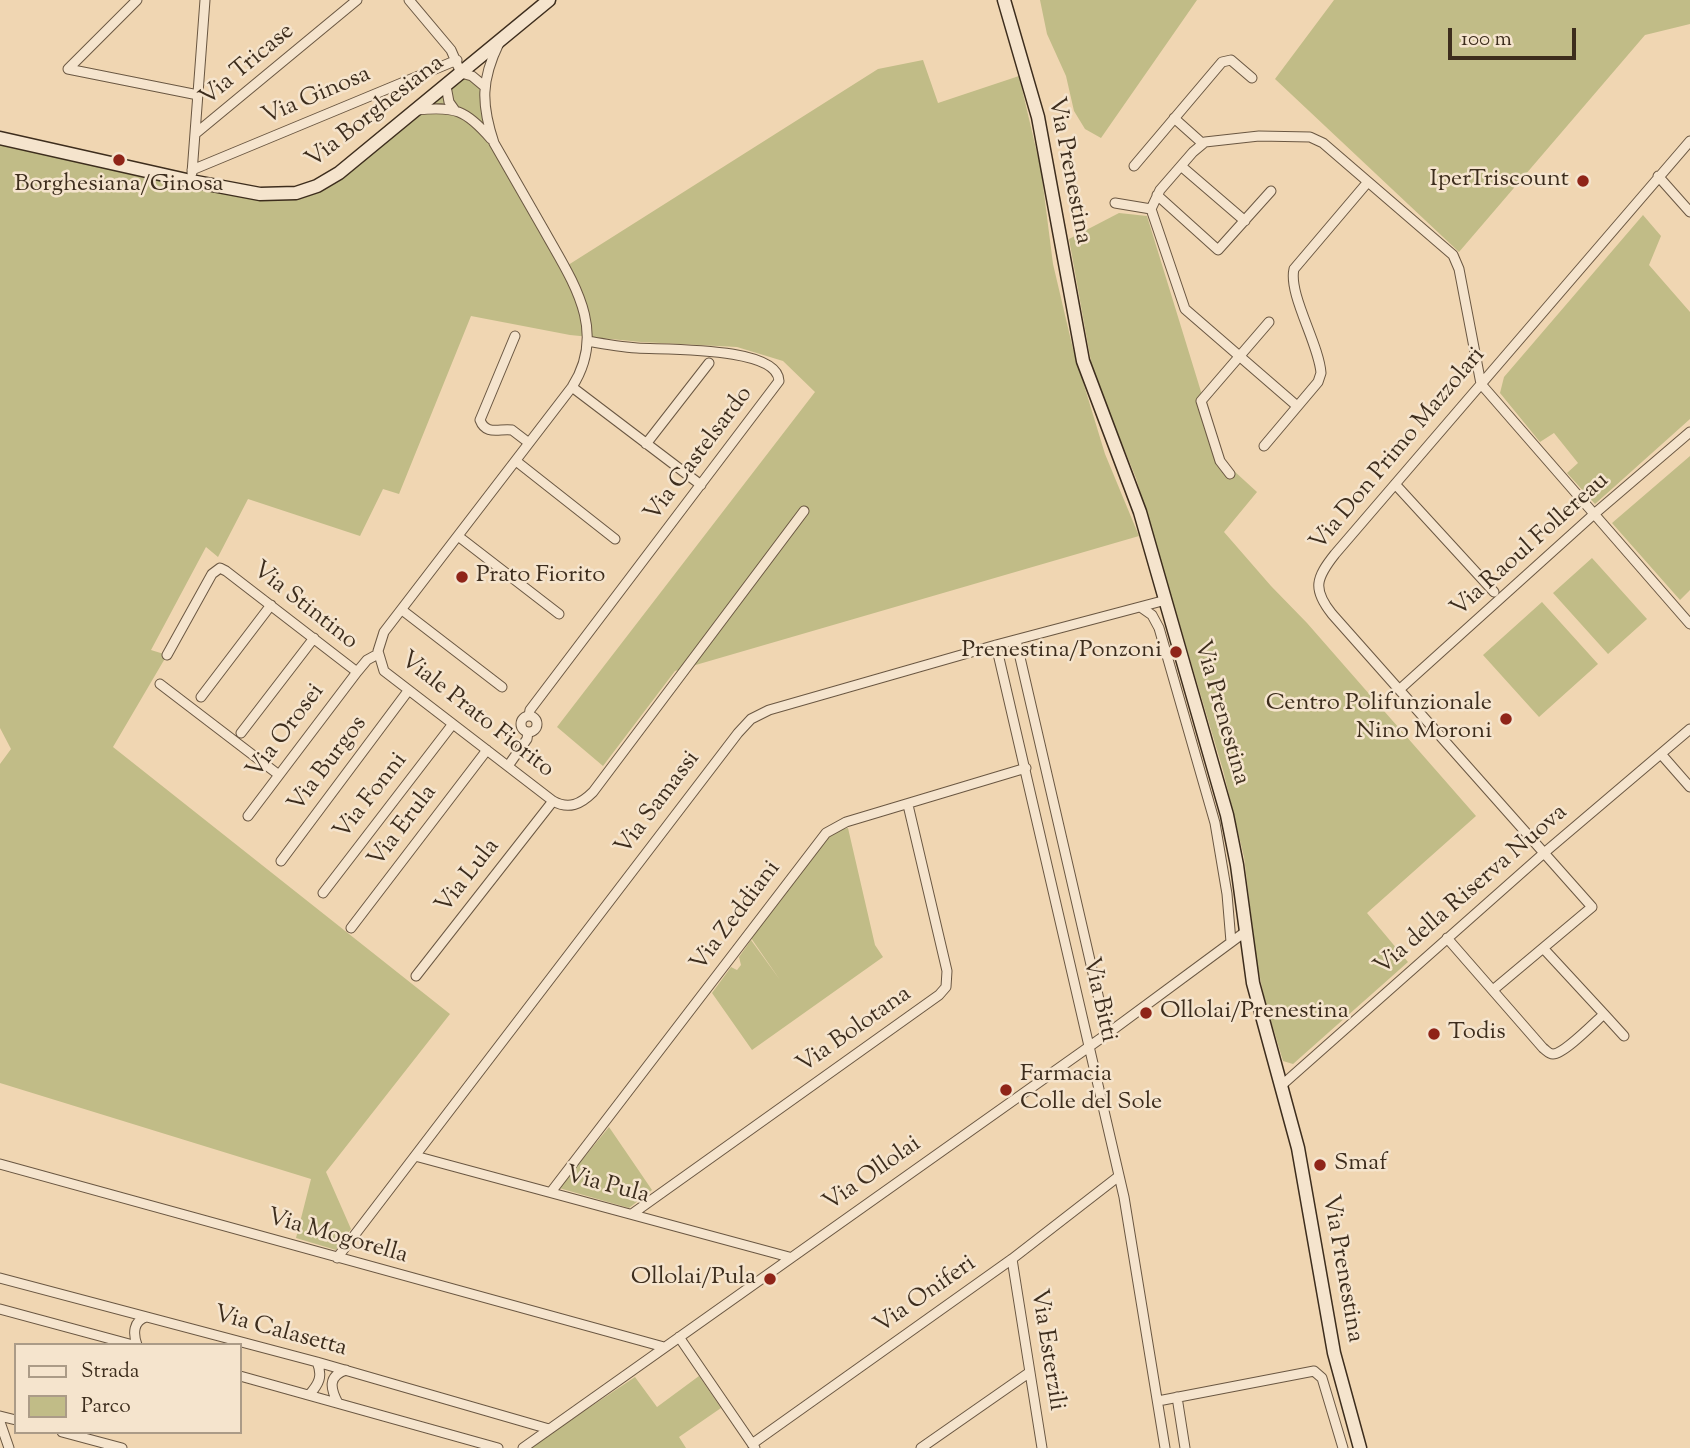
<!DOCTYPE html>
<html>
<head>
<meta charset="utf-8">
<style>
  body { margin:0 }
  #map { position:relative; width:1690px; height:1448px; overflow:hidden; background:#f0d6b2; font-family:"Sorts Mill Goudy",serif }
  canvas { display:block }
  .legend { position:absolute; left:14px; top:1343px; width:228px; height:91px; box-sizing:border-box; background:#f5e4cd; border:2px solid #ab9b87; margin:0; padding:9px 12px; list-style:none; font-size:21px; color:#3d2d1d }
  .legend li { display:flex; align-items:center; gap:14px; height:35px }
  .legend b { width:35px; border:2px solid #ab9b87 }
  .scale { position:absolute; left:1448px; top:28px; width:128px; height:32px; box-sizing:border-box; border:4px solid #3d2d1d; border-top:0; padding-left:9px; font-size:21px; line-height:24px; white-space:nowrap; color:#3d2d1d; -webkit-text-stroke:5px #f5e4cd; paint-order:stroke }
</style>
</head>
<body>
<div id="map">
<canvas width="1690" height="1448"></canvas>
<ul class="legend">
<li><b style="height:9px;background:#f5e4cd"></b>Strada</li>
<li><b style="height:19px;background:#c1bc87"></b>Parco</li>
</ul>
<div class="scale">100 m</div>
</div>
<script>
const c = document.querySelector('canvas').getContext('2d');
c.lineJoin = 'round';
function fill(path, color) { c.fillStyle = color; c.fill(path, 'evenodd'); }
function trace(path, color, width, dash) { c.strokeStyle = color; c.lineWidth = width; c.lineCap = dash ? 'butt' : 'round'; c.setLineDash(dash || []); c.stroke(path); }
function write(font, color, halo, rows, align = 'center') {
  c.font = font + ' "Sorts Mill Goudy",serif'; c.lineWidth = 5; c.setLineDash([]); c.textBaseline = 'middle'; c.strokeStyle = halo; c.fillStyle = color; for (const [text, x, y, turn = 0] of rows) {
    c.save(); c.translate(x, y); c.rotate((+turn || 0) * Math.PI / 180); c.textAlign = isNaN(turn) ? turn : align; if (halo) c.strokeText(text, 0, 0); c.fillText(text, 0, 0); c.restore();
  }
}
fill(new Path2D(`
  M1040 0H1197L1101 138 1085 129 1074 111 1066 76 1047 34Z
  M1334 0H1690V24L1645 35 1459 252 1275 79Z
  M923 60 938 103 1019 76 1041 170 1053 264 1073 349 1105 454 1139 536 675 671 603 766 557 727 815 392 783 361 737 347 641 342 570 335 471 316 399 494 383 489 360 536 248 499 218 557 206 547 151 650 167 655 113 747 450 1014 326 1172 351 1229 336 1250 296 1238 311 1179 0 1083V764L11 749 0 728V138L240 191 317 186 461 73 483 90 494 143 565 267 878 69Z
  M1119 213 1147 216 1222 460 1257 492 1224 532 1271 586 1307 623 1476 816 1367 913 1408 962 1293 1064 1283 1061 1265 1001 1257 964 1244 857 1223 770 1136 478 1093 373 1069 239Z
  M1643 215 1661 236 1649 265 1690 312V419L1595 504 1567 473 1578 463 1554 433 1540 442 1500 393 1504 377Z
  M1690 456V590L1680 600 1612 523Z
  M1592 558 1647 619 1608 654 1553 593Z
  M1542 602 1598 664 1539 717 1483 655Z
  M848 828 875 945 883 957 752 1050 712 993 731 967 737 970 741 965 739 957 751 940 780 980 751 938 832 831Z
  M609 1127 652 1190 629 1208 559 1188Z
  M699 1376 721 1408 679 1437 686 1448H529L635 1377 657 1407Z`), '#c1bc87');
const street = new Path2D(`
  M137 0 68 69 198 95
  M409 0 451 50 461 73 472 76 484 86
  M499 43C481 80 481 104 494 143 511 173 528 202 545 232 573 282 608 331 572 387L384 632 378 651 384 671 553 801C569 810 581 804 593 792L804 511
  M446 86 449 102 454 109
  M417 110C455 106 466 110 491 139
  M1174 118 1202 143
  M195 134 357 0
  M1134 166 1222 62 1231 60 1252 78
  M1181 166 1245 221
  M192 170 457 60
  M192 173 205 0
  M1658 176 1690 212
  M1157 195 1218 250 1271 191
  M1115 203 1151 209
  M515 336 480 420C486 436 500 428 512 430L529 443
  M572 387 701 485
  M1297 406 1185 309 1151 209 1160 190 1193 152 1205 142 1259 136 1310 137 1323 143 1453 255 1459 269 1481 384 1690 624
  M646 444 709 363
  M1264 446 1318 382 1321 373C1319 344 1288 294 1294 269L1367 183
  M516 461 615 539
  M1230 474 1220 461 1201 401 1269 322
  M1395 484 1494 592
  M458 536 559 614
  M1142 608 1152 615 1159 628 1215 823 1227 894 1231 942
  M402 610 502 687
  M1016 640 1107 1034
  M996 645 1124 1197 1165 1448
  M167 655 212 574 220 568 226 571 357 672 367 660 378 654
  M160 684 279 775
  M1400 689 1593 515 1690 432
  M201 697 271 605
  M529 716 530 710 779 381C778 346 664 350 637 348 621 347 604 344 588 341
  M521 724a8 8 0 1 1 16 0a8 8 0 1 1-16 0Z
  M241 733 314 638
  M1661 754 1690 787
  M508 766 527 739 528 732
  M248 816 357 672
  M281 861 408 691
  M323 893 452 725
  M351 928 487 750
  M1447 938 1543 1048C1547 1051 1549 1054 1553 1054 1564 1054 1595 1022 1604 1014L1543 948
  M416 976 553 801
  M1493 990 1592 907 1332 614C1312 589 1316 578 1335 554L1690 141
  M1604 1014 1624 1036
  M1282 1085 1544 853 1690 729
  M415 1156 789 1257
  M0 1164 664 1347
  M551 1192 826 833 846 822 1026 768
  M632 1214 939 995 946 987 947 971 908 805
  M337 1258 738 733 751 719 769 710 996 645 1166 600
  M1012 1259 1042 1448
  M0 1278 317 1362 549 1429
  M0 1309 133 1345
  M679 1337 755 1448
  M137 1345C133 1334 133 1321 146 1317
  M240 1376 498 1448
  M309 1395C319 1384 323 1376 317 1362
  M1177 1397 1185 1448
  M1158 1401 1314 1371 1322 1378 1343 1448
  M338 1403C330 1388 328 1376 346 1370
  M0 1416 16 1420
  M0 1422 9 1448
  M62 1432 122 1448
  M752 1444 1012 1259 1119 1176
  M523 1448 1107 1034 1245 932
  M921 1448 1030 1372`);
const secondary = new Path2D(`
  M1004 0 1038 117 1083 361 1140 512 1227 815 1237 865 1253 983 1298 1148 1334 1353 1360 1448
  M0 138 191 181 260 194 296 193 317 186 339 173 549 0`);
trace(street, '#6a5742', 11);
trace(secondary, '#3d2d1d', 15);
trace(street, '#f5e4cd', 9);
trace(secondary, '#f5e4cd', 12);
for (const [x, y, r, color] of [
  [119,160,7,"#8f2418"],
  [1583,181,7,"#8f2418"],
  [462,577,7,"#8f2418"],
  [1176,652,7,"#8f2418"],
  [1506,719,7,"#8f2418"],
  [1146,1013,7,"#8f2418"],
  [1434,1034,7,"#8f2418"],
  [1006,1090,7,"#8f2418"],
  [1320,1165,7,"#8f2418"],
  [770,1279,7,"#8f2418"]
]) { const dot = new Path2D(); dot.arc(x, y, r, 0, 2 * Math.PI); c.fillStyle = color; c.fill(dot); trace(dot, '#f5e4cd', 2.5); }
write('24px', '#3d2d1d', '#f5e4cd', [
  ["Via Tricase",248,66,-40],
  ["Via Ginosa",317,97,-23],
  ["Via Borghesiana",376,113,-38],
  ["Via Prenestina",1068,171,79],
  ["Via Don Primo Mazzolari",1399,450,-50],
  ["Via Castelsardo",700,455,-53],
  ["Via Raoul Follereau",1531,546,-42],
  ["Via Stintino",304,607,38],
  ["Via Prenestina",1220,713,74],
  ["Viale Prato Fiorito",476,716,38],
  ["Via Orosei",287,732,-53],
  ["Via Burgos",329,765,-53],
  ["Via Fonni",372,797,-52],
  ["Via Samassi",659,804,-53],
  ["Via Erula",404,827,-53],
  ["Via Lula",469,877,-52],
  ["Via della Riserva Nuova",1472,891,-41],
  ["Via Zeddiani",737,917,-53],
  ["Via Bitti",1098,1000,77],
  ["Via Bolotana",855,1031,-35],
  ["Via Ollolai",873,1175,-35],
  ["Via Pula",607,1187,15],
  ["Via Mogorella",337,1238,16],
  ["Via Prenestina",1341,1269,80],
  ["Via Oniferi",926,1296,-35],
  ["Via Calasetta",280,1333,15],
  ["Via Esterzili",1046,1350,81]
]);
write('24px', '#3d2d1d', '#f5e4cd', [
  ["IperTriscount",1569,181,"right"],
  ["Borghesiana/Ginosa",119,186,"center"],
  ["Prato Fiorito",476,577],
  ["Prenestina/Ponzoni",1162,652,"right"],
  ["Centro Polifunzionale",1492,705,"right"],
  ["Nino Moroni",1492,733,"right"],
  ["Ollolai/Prenestina",1160,1013],
  ["Todis",1448,1034],
  ["Farmacia",1020,1076],
  ["Colle del Sole",1020,1104],
  ["Smaf",1334,1165],
  ["Ollolai/Pula",756,1279,"right"]
], 'left');
</script>
</body>
</html>
